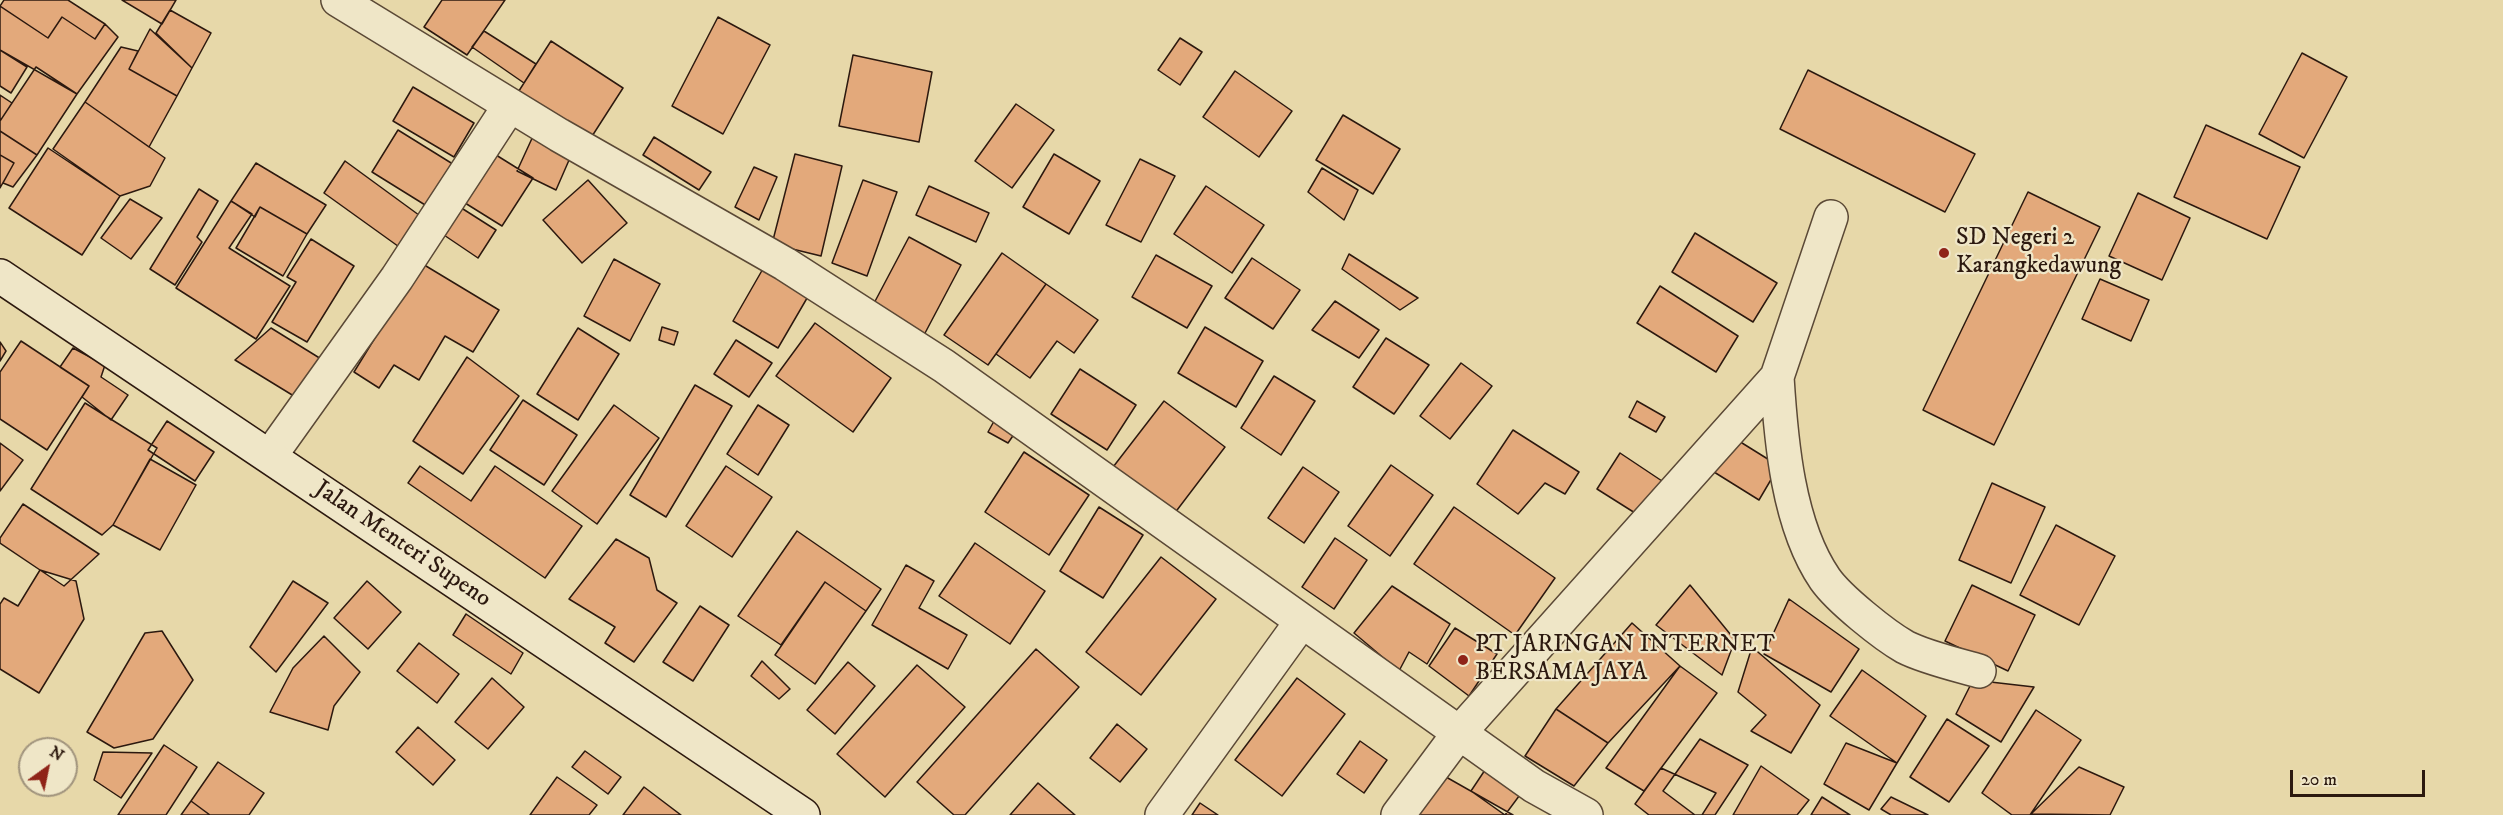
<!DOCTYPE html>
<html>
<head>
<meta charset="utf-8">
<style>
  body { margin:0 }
  #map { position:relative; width:2503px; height:815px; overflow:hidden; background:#e7d8a9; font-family:"IM FELL DW Pica",serif }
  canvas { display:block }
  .north { position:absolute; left:18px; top:737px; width:60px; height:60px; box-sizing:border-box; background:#efe6c7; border:2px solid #a1947d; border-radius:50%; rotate:33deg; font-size:16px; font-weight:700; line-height:24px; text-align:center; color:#2c190f }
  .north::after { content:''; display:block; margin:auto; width:21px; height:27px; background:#8f2418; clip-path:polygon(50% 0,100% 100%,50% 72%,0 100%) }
  .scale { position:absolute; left:2290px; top:770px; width:135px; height:27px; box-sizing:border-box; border:3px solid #2c190f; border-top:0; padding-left:8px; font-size:18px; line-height:21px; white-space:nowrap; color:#2c190f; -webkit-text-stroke:4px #efe6c7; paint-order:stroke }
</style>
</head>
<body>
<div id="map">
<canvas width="2503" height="815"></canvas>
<div class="north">N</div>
<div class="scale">20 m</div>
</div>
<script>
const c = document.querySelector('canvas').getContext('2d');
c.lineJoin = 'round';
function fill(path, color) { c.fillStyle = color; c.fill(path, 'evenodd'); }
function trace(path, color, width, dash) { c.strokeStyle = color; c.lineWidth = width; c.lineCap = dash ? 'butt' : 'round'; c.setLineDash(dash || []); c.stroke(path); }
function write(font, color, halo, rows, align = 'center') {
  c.font = font + ' "IM FELL DW Pica",serif'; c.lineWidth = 4.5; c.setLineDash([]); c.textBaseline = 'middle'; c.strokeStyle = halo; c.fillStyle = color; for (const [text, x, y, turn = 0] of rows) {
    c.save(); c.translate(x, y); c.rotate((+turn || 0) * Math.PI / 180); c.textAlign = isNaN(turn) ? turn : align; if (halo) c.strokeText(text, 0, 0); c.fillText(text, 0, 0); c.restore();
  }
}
const building = new Path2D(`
  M4 0H68L105 24 95 39 62 17 48 38 0 6Z
  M122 0H176L162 24Z
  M442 0H505L467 55 424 27Z
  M0 6 48 38 62 17 95 39 105 24 118 37 77 94 0 50Z
  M170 10 211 33 192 68 156 33Z
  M718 17 770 45 723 134 672 106Z
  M150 29 192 68 177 96 129 69Z
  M484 31 536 64 524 83 472 47Z
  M1180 38 1202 52 1180 85 1158 70Z
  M551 41 623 88 587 144 515 97Z
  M121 47 138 51 129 69 177 96 149 147 85 102Z
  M0 50 27 67 11 93 0 86Z
  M2302 53 2347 77 2304 158 2259 134Z
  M853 55 932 72 919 142 839 126Z
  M36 67 77 94 37 155 0 131V121Z
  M1808 70 1975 154 1945 212 1780 129Z
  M1235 71 1292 111 1259 157 1203 117Z
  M413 87 474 123 454 157 393 121Z
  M0 95 12 103 0 121Z
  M85 102 165 158 150 186 120 196 53 149Z
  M1016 104 1054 130 1012 188 975 161Z
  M1343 115 1400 149 1373 194 1316 160Z
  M2206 125 2300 167 2267 239 2174 197Z
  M398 130 456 166 430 208 372 172Z
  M0 131 37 155 13 187 3 183 14 163 0 155Z
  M534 134 573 151 556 190 517 171Z
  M654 137 711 172 699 190 643 155Z
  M48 148 120 196 82 255 9 208Z
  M488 150 533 178 502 226 457 198Z
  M795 154 842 166 821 256 772 244Z
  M1054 154 1100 181 1069 234 1023 207Z
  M0 155 14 163 0 188Z
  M1140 159 1175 176 1141 242 1106 225Z
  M345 161 423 218 402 249 324 193Z
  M256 163 326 205 307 234 260 207 255 217 231 201Z
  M754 167 777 177 759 220 735 207Z
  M1322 168 1358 190 1344 220 1308 192Z
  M588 180 627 223 582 263 543 220Z
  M863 180 897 192 867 276 832 263Z
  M929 186 989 213 976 242 916 215Z
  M1206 186 1264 225 1232 273 1174 234Z
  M199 189 218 201 197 237 202 242 175 285 150 269Z
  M2028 192 2100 227 1994 445 1923 410Z
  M2138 193 2190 218 2162 280 2109 256Z
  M130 199 162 218 131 259 101 238Z
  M231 201 252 214 229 248 290 286 256 339 176 288Z
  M452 202 496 230 478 258 435 229Z
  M260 207 307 234 283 276 236 248Z
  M1695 233 1777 283 1753 322 1672 272Z
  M909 237 961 265 924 335 872 307Z
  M311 239 354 266 307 342 272 322 296 282 287 277Z
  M1002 253 1046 284 988 365 944 335Z
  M1349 254 1418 298 1400 310 1342 269Z
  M1156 255 1212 286 1187 328 1132 297Z
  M1252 258 1300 290 1273 329 1225 298Z
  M614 259 660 284 630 341 584 316Z
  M421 263 499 310 473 352 445 336 419 380 394 365 379 388 354 372Z
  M764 267 810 293 778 348 733 321Z
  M2100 279 2149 300 2131 341 2082 319Z
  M1046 284 1098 320 1074 353 1057 341 1030 378 996 354Z
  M1660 286 1738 336 1716 372 1637 323Z
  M1335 301 1379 330 1359 358 1312 330Z
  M815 323 891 378 853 432 776 376Z
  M662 327 678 332 674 345 659 340Z
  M1205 327 1263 361 1236 407 1178 373Z
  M271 328 326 362 302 401 235 360Z
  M578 328 619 354 578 420 537 394Z
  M1386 338 1429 365 1394 414 1353 387Z
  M736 340 772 363 749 397 714 374Z
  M21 341 89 386 47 450 0 419V372Z
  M0 342 6 351 0 361Z
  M73 348 105 365 101 377 128 395 111 420 82 397 89 386 60 367Z
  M467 357 519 396 463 474 413 441Z
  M1461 363 1492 386 1450 439 1420 416Z
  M1080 369 1136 405 1107 450 1051 414Z
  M1274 376 1315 401 1281 455 1241 428Z
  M695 385 732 406 666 517 630 495Z
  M523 400 577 435 544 485 490 450Z
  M1164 401 1225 447 1171 518 1110 471Z
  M1637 401 1665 417 1656 432 1629 417Z
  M85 403 157 448 113 525 102 535 31 489Z
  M614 405 659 438 597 524 552 491Z
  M758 405 789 425 758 475 727 454Z
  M998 414 1019 427 1008 443 988 432Z
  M167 421 214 452 195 481 148 450Z
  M1513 430 1579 472 1565 494 1545 483 1518 514 1477 484Z
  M1734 438 1779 466 1759 500 1714 472Z
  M0 443 23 460 0 491Z
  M1024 452 1089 495 1049 555 985 512Z
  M1620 453 1665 483 1643 518 1597 489Z
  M150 459 196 485 160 550 113 525Z
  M1391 465 1433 495 1390 556 1348 526Z
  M420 466 471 501 495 466 582 526 545 578 408 483Z
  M726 466 772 497 732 557 686 526Z
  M1303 467 1339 492 1304 543 1268 518Z
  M1992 483 2045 507 2011 583 1959 560Z
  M23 504 99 554 64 586 40 570 0 543V538Z
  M1099 507 1143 535 1103 598 1060 571Z
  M1454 507 1555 578 1515 635 1414 564Z
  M2056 525 2115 556 2079 625 2020 595Z
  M797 531 881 589 866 611 825 582 781 645 738 616Z
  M1335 538 1367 560 1334 609 1302 587Z
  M616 539 649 558 657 590 677 603 634 662 605 643 615 627 569 599Z
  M975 543 1045 591 1010 644 939 596Z
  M1161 557 1216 599 1141 695 1086 652Z
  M906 565 934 581 919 608 967 635 948 669 872 625Z
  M40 570 76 581 84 619 39 693 0 669V604L4 598 18 606Z
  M293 581 328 603 276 672 250 647Z
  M367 581 401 612 368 649 334 618Z
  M825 582 866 611 815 684 775 655Z
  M1690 585 1735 640 1722 675 1656 625Z
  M1972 585 2035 615 2008 671 1945 641Z
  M1392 586 1450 624 1427 664 1409 652 1399 671 1354 633Z
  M1789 599 1859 649 1831 692 1764 654Z
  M700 606 729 625 693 681 663 662Z
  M466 614 523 653 511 674 453 635Z
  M1632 623 1680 666 1608 743 1556 709Z
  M1455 628 1497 654 1469 696 1429 666Z
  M162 631 193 680 153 739 114 748 87 732 145 633Z
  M324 636 360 672 334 706 328 730 270 712 293 668Z
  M419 643 459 674 437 703 397 671Z
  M1752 647 1820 705 1791 753 1751 731 1766 715 1738 692Z
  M1036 649 1079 687 965 815H954L917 782Z
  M762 661 790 689 779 699 751 676Z
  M848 662 875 686 835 734 807 710Z
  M917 665 965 707 885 797 837 754Z
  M1680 666 1717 693 1644 791 1606 768Z
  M1862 670 1926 716 1897 763 1830 716Z
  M492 678 524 707 488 749 455 722Z
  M1297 678 1345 714 1282 796 1235 760Z
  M1973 680 2034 687 2001 742 1956 714Z
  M1556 709 1608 743 1574 786 1525 756Z
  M2036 710 2081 740 2030 815H2012L1982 793Z
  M1947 719 1989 746 1949 802 1910 777Z
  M1117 724 1147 749 1120 782 1090 758Z
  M418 727 455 760 433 785 396 752Z
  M1700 739 1748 765 1715 815H1695L1663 791Z
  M1360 741 1387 760 1364 793 1337 774Z
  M1846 743 1897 763 1869 810 1824 784Z
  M164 745 197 767 166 815H118Z
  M585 751 621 777 608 794 572 767Z
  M103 752 152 753 121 798 94 780Z
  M218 762 264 793 249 815H210L191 801Z
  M1489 764 1525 788 1505 815 1471 791Z
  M1761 766 1809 800 1797 815H1733Z
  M2079 767 2124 787 2110 815 2031 814Z
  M1661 768 1716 793 1702 815H1649L1635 804Z
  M1439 773 1513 815H1408Z
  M557 777 597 805 589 815H530Z
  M1038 783 1075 815H1010Z
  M644 787 681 815H623Z
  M1822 797 1850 815H1811Z
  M1891 797 1928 815H1891L1881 809Z
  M191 801 210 815H181Z
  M1200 803 1218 815H1192Z`);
fill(building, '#e3a97b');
trace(building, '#2c190f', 1.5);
const street = new Path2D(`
  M338 0 559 135 785 264 944 366 1534 786 1586 815
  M1777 377C1781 441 1788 525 1825 579 1839 599 1884 635 1905 647 1924 657 1958 665 1979 671
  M270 456 397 278 510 105
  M1162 815 1302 621
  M1398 815 1459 733 1777 377 1831 217`);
const secondary = new Path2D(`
  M0 276 803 815`);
trace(street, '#5b4936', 36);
trace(secondary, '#2c190f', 36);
trace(street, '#efe6c7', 33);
trace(secondary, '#efe6c7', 33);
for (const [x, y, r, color] of [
  [1944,253,6,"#8f2418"],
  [1463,660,6,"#8f2418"]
]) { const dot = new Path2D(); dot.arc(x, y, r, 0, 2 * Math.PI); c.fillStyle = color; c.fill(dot); trace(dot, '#efe6c7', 2); }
write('24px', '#2c190f', '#efe6c7', [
  ["SD Negeri 2",1956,239],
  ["Karangkedawung",1956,267],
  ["PT JARINGAN INTERNET",1475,646],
  ["BERSAMA JAYA",1475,674]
], 'left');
write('24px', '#2c190f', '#efe6c7', [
  ["Jalan Menteri Supeno",402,545,34]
]);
</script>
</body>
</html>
